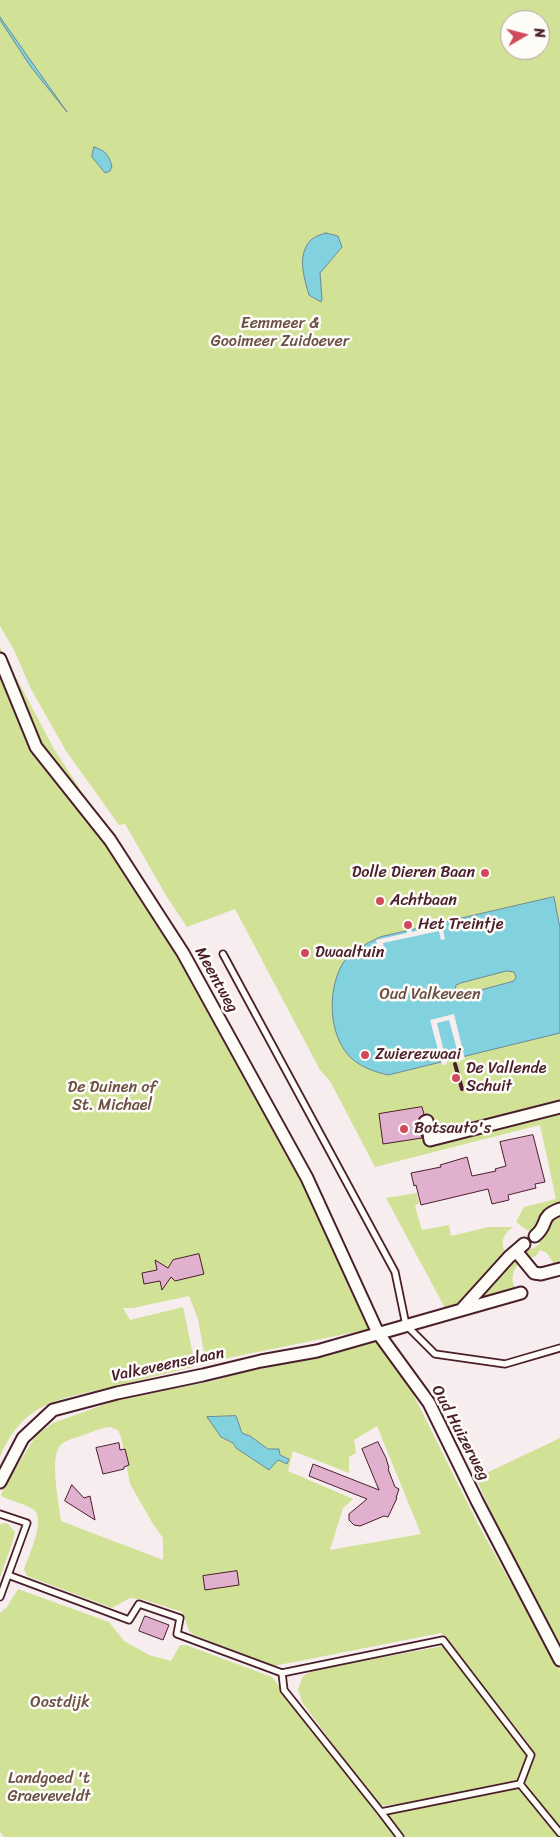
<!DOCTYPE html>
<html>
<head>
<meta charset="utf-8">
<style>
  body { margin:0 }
  #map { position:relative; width:560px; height:1837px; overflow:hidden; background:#f7edef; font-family:Sriracha,sans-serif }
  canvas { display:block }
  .north { position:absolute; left:500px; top:10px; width:50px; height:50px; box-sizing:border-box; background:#fdfcf7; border:1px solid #b5a4a5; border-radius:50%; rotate:82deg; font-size:14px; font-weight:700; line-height:20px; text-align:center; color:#4a1f2b }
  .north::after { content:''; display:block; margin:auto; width:18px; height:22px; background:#d1495b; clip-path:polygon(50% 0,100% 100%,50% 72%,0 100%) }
</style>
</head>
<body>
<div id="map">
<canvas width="560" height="1837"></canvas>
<div class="north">N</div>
</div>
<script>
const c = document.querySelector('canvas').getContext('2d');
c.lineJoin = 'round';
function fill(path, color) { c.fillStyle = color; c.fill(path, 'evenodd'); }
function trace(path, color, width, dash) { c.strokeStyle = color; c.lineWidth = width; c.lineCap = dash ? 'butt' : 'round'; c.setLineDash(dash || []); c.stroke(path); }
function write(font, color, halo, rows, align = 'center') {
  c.font = font + ' Sriracha,sans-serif'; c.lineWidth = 5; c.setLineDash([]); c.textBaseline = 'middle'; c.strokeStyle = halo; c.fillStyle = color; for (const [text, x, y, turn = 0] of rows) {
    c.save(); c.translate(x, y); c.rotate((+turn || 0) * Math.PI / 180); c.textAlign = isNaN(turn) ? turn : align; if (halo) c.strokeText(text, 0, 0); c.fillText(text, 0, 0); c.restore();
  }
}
fill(new Path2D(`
  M0 0H560V1274L547 1253 540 1250 536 1256 531 1258 523 1253 526 1247 532 1249 540 1244 530 1230 528 1231 516 1222 524 1207 556 1199 540 1125 375 1167 330 1081 320 1070 235 909 187 927 167 897 125 824 119 825 66 751 31 689 14 650 0 626ZM510 20H540V50H510Z
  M0 647 54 749 75 781 208 1006 311 1193 375 1328 228 1358 206 1364 198 1319 189 1296 133 1308H123L130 1320 183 1307 195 1364 194 1367C166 1374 138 1380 111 1387 58 1400 24 1401 0 1457Z
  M417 1193 419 1203 415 1206 422 1230 449 1225 451 1236 489 1227H513C495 1240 503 1253 518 1264 512 1273 510 1281 517 1291L446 1310 386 1198Z
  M383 1339 410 1388 478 1524 560 1671V1837H4L0 1832V1613L7 1607 18 1589 109 1622 124 1641 149 1655 171 1661 180 1645H186L272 1677 379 1817 497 1791 520 1784 531 1755 530 1745 441 1633 274 1666 194 1635 189 1631 182 1612 145 1600 130 1598 112 1608 27 1576 24 1569C28 1557 46 1520 34 1510 26 1504 11 1501 1 1496L3 1488 37 1434 53 1423 114 1401 217 1380 228 1376 343 1351ZM377 1426 421 1534 330 1550 343 1508 353 1499 288 1471 293 1451 349 1473V1457L356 1453 354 1440ZM110 1427 118 1430 121 1437 130 1484 153 1524 163 1538V1560L61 1521C59 1504 50 1461 59 1447 64 1440 76 1438 83 1435 92 1432 100 1428 110 1427ZM242 1433 250 1436 268 1449 288 1458 278 1460 236 1448 233 1443Z
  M560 1438V1644L497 1526 476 1478Z
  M7 1523 15 1532 12 1544 0 1577V1524Z
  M443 1646 527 1754 517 1780 398 1804 378 1806 302 1702 298 1689 303 1676 314 1670Z`), '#d1e296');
const water = new Path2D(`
  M0 17 67 112 31 67 0 20Z
  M94 147C106 151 108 154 112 166L110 171 105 173 92 157Z
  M326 233 338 236 342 247 320 273 322 299 321 302 309 295C304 277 296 254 312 239 316 236 322 234 326 233Z
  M554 897 560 928V1033L388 1075C376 1072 366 1069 356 1062 328 1042 326 991 343 963 352 950 366 944 380 937ZM507 971 514 972 516 977 514 981 466 994 459 995 455 991 456 985 461 983Z
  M236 1416 242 1433 250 1436 268 1449H279L280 1455 289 1459 287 1464 278 1460 269 1470 236 1448 233 1443 221 1437 207 1417Z`);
fill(water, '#82d1df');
trace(water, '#6c8a97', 1);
fill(new Path2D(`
  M442 925 445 939 441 940 439 931 383 943 385 954 379 955 376 940 407 933V930L411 929 412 932Z
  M454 1014 465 1059 460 1061 449 1020 437 1023 447 1064 442 1065 430 1020Z`), '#f7edef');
const building = new Path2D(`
  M422 1107 424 1114 419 1118 418 1122 422 1138 383 1144 379 1114Z
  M533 1135 545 1182 535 1184 536 1188 508 1195 509 1200 492 1204 488 1189 421 1205 416 1185 414 1186 411 1173 441 1167 440 1165 467 1157 472 1176 496 1171 495 1169 506 1166 500 1142Z
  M199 1254 204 1274 175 1281 171 1277 162 1290 160 1281 144 1284 142 1273 157 1270 155 1260 168 1268 173 1260Z
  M378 1442 386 1458 389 1468 388 1469 395 1487 399 1489 396 1498H397L388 1517 384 1516 360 1526 354 1525 349 1520V1514L367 1499 309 1476 313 1464 379 1490 362 1449Z
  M119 1443 120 1450 125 1449 129 1465 124 1467V1469L103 1474 96 1448Z
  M72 1485 84 1498 90 1496 95 1520 65 1501Z
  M237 1571 239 1585 205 1590 203 1576Z
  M145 1616 169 1625 163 1640 139 1631Z`);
fill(building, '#e1b0cf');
trace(building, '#4a1f2b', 1);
const lane = new Path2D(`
  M223 954 395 1272 406 1325 435 1354 505 1364 560 1348
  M0 1514 27 1523 0 1597
  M8 1575 129 1620 139 1604 180 1618 177 1634 282 1673 443 1640 531 1755 520 1784 381 1812 284 1690 282 1673
  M520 1784 560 1833
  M381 1812 400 1837`);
const street = new Path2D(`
  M0 659 36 747 110 840 183 953 307 1178 378 1333 429 1403 477 1501 560 1660
  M425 1122 427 1121 430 1140 560 1107
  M535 1236C550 1224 538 1217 560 1209
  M516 1251 534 1273 541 1274 560 1269
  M462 1309 509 1257 524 1244
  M0 1482 23 1438 53 1410 117 1393 203 1375 261 1361 317 1351 521 1293`);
trace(lane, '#4a1f2b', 9);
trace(street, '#4a1f2b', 15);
trace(lane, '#fdfcf7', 5.5);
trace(street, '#fdfcf7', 11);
trace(new Path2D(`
  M455 1064 462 1089`), '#4a1f2b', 4);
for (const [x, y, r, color] of [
  [485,873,5,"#d1495b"],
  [380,901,5,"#d1495b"],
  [408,925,5,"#d1495b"],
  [305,953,5,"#d1495b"],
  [365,1055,5,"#d1495b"],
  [456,1078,5,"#d1495b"],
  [404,1129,5,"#d1495b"]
]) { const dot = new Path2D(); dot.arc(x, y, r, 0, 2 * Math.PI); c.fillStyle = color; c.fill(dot); trace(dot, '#fdfcf7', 2); }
write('16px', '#6c5046', '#fdfcf7', [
  ["Eemmeer &",280,324],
  ["Gooimeer Zuidoever",280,342],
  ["Oud Valkeveen",430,995],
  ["De Duinen of",112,1088],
  ["St. Michael",112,1106],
  ["Oostdijk",60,1703],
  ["Landgoed 't",49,1779],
  ["Graeveveldt",49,1797]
]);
write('16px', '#4a1f2b', '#fdfcf7', [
  ["Dolle Dieren Baan",475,873,"right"],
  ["Achtbaan",390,901],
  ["Het Treintje",418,925],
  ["Dwaaltuin",315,953],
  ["Zwierezwaai",375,1055],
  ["De Vallende",466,1069],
  ["Schuit",466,1087],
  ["Botsauto's",414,1129]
], 'left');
write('16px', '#4a1f2b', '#fdfcf7', [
  ["Meentweg",216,980,61],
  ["Valkeveenselaan",168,1365,-12],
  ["Oud Huizerweg",460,1433,62]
]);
</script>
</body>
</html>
